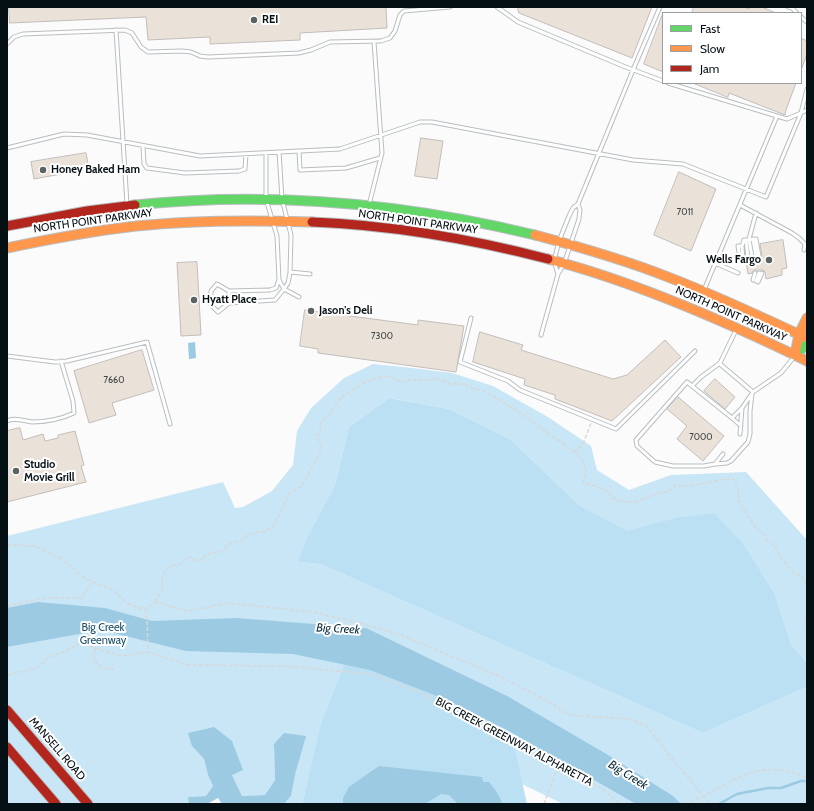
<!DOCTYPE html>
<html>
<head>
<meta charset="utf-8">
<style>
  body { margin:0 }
  #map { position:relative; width:814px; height:811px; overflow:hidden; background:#fbfbfb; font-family:Cabin,sans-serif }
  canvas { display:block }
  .frame { position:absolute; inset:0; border:8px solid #051015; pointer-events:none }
  .legend { position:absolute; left:662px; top:12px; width:140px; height:72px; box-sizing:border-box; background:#fff; border:1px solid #9b9fa1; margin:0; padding:5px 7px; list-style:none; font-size:12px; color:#051015 }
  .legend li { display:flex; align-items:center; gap:8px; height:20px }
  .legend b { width:20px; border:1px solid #9b9fa1 }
</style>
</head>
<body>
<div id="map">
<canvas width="814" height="811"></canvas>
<div class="frame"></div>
<ul class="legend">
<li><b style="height:5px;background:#63d668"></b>Fast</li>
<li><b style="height:5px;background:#ff974d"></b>Slow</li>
<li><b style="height:5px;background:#b3261e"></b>Jam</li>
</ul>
</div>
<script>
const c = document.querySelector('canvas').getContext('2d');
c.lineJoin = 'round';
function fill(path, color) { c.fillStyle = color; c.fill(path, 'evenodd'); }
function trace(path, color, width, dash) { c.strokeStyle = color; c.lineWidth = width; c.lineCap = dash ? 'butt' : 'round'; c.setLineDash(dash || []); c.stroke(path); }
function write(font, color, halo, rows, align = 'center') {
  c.font = font + ' Cabin,sans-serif'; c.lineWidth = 4; c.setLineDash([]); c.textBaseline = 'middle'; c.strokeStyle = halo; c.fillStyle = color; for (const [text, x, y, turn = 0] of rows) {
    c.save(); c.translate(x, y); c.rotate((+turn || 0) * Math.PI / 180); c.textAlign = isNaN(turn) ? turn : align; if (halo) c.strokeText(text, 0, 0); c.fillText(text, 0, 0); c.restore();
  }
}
fill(new Path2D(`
  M373 364 412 368 452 373 493 386 548 417 591 446 597 470 629 490 671 475 746 472 807 540V663L791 644 775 594 745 546 674 518 627 532 579 505 510 439 449 409 389 398 349 427 335 485 308 535 299 562 320 564 703 733 807 687V804H563L493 770 320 730 302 804H284L291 796 296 771 274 744 275 780 265 795 242 796 232 775 192 746 204 759 208 775 213 786 206 796 189 797V804H7V536L223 482 235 508 243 507 272 491 293 465 297 431 311 408 344 378Z`), '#c8e6f6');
fill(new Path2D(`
  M389 398 449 409 510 439 579 505 627 531 674 518 714 513 745 546 775 594 791 644 807 663V687L703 733 320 564 298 562 308 535 335 485 349 427Z
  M348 656 508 718 527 804H302L321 724Z`), '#bce0f3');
fill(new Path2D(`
  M195 342 196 358 189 359 188 343Z
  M38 602 105 608 152 621 236 618 366 628 507 696 608 755 673 796 681 804H636L509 731 447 700 370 670 293 654 186 651 101 630 7 647V608Z
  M214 727 232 741 243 770 232 775 242 796 265 795 275 780 274 744 284 733 306 736 296 771 291 796 284 804H222L218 798 207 804H189L188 797 206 796 213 786 208 775 204 759 192 746 188 733Z
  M379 766 482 777 483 782H489C495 790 500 795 502 804H458L449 795 441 794 425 804H343V798L349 787Z`), '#9ccae2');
trace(new Path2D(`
  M719 804 737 794 768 788H781L801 781H807`), '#9ccae2', 2.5);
const building = new Path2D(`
  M9 7H386L387 28 300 33V40L210 44V37L148 40 146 17 10 23Z
  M518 7H652L632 58 519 13Z
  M694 7H744L749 9 750 7H762L776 13H692Z
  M662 16 663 17V72L644 64Z
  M801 38 807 41V54L802 68Z
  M693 83H796L786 110 785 115 729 93 728 97Z
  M421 138 443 141 437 179 415 176Z
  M86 153 89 169 34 179 31 162Z
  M679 172 716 189 691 251 654 235Z
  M783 240 787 268 782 269V275L766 279 765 272 763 270H754L752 273 748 274 746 261 757 260 762 257 760 244Z
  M197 262 201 335 181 336 177 263Z
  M305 310 418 325V320L464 326 456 372 318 353V349L300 346Z
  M480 332 523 345 521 350 613 379 627 375 665 340 681 357 612 421 555 399V395L524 385 525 379 473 362Z
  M142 350 154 390 112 403 116 415 89 423 74 371Z
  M715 379 735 397 725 409 704 391Z
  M678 397 724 436 703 461 677 439 687 426 667 409Z
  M20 428 23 440 43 434 45 441 58 438V435L75 431 84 465 81 466 86 482 7 502V431Z`);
fill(building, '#eae1d8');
trace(building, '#c2bdba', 1);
const lane = new Path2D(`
  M497 7 518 22 623 66 663 81
  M788 7 792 8 797 13
  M801 17 807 22
  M116 30 127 204
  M7 44 14 37 23 34 125 30 132 33 141 47 148 52 182 51 191 52 200 56 208 57 299 53 311 50 330 42 381 41 390 38 395 31 400 15 404 11 450 7
  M668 83 787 119 801 113 807 110
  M143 146 144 164 147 168 185 173 239 171 245 169 246 154
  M7 148 64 134 87 135 200 156 340 149 420 122H432L633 160 683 164 766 197 801 113 807 89
  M299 151 300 170 346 168 380 158
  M266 153V199L277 236 279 280 284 289 299 297
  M369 205 382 153 374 42
  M740 205 792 233 799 238 805 244 804 250
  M753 239 756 257
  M746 240 748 258
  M742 246 743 260
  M752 257 749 239 756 213
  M740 259 738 246H742L744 240 756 239 759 256
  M715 263 738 273
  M290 272 310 274
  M558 274 554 261 559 241 569 216 573 208 578 204 633 70 660 7
  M279 280 276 288 270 290 229 291V303L275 300 284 289 288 283 290 273 291 235 282 199 279 152
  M753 280 755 273
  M756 281 759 273
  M758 282 762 273
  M704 290 777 116
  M229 291 217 284 211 291V305L218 312 229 303
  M471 318 460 362 508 381 520 390 616 429 695 351
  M736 330 720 363 701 377 692 386 732 418 742 408 753 392 781 373 794 357
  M541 335 558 274 564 264 579 219 580 210 578 204
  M7 356 55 362 67 361 147 342 170 424
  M720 364 753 392
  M692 386 687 382 636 440 637 446 655 462 673 466H704L715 464 723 454
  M732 418 741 426
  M7 421C14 417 24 421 32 422 46 422 61 419 74 413L73 401 61 361
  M740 434 742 408
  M715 464 727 463 731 461 748 442 750 434V411L752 394`);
const fast = new Path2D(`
  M135 205C269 191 404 203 535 235
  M795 355 807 344`);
const slow = new Path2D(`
  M535 235C580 247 625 260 668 277 715 295 761 317 807 338
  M7 248C50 239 92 231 136 226 194 220 253 220 312 222
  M548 259C636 282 725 321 807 361
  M795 355 799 334 807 318`);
const jam = new Path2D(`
  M312 222C391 225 471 239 548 259
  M7 226 87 211 135 205
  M7 710 88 804
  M7 747 56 804`);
trace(lane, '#b8bec1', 5);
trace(fast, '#b8bec1', 11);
trace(slow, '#b8bec1', 11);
trace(jam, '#b8bec1', 11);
trace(new Path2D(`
  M574 452 583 444 591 423
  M7 545 35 546 62 559 86 579 113 590 127 603 145 610 147 617 148 652
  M155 602 163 589C160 579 163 570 173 566 174 565 179 564 180 564 184 562 184 558 190 557L194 560 199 561 208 554 220 552 230 543 242 540 248 535 257 532H263L273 527 290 493 302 486 320 452 321 445 317 437 320 431 321 422 328 417 341 397 367 381 386 376 391 377 401 382 410 380H432L437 378 451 384H464L472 388 485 391 519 412 574 452 583 461 586 472 583 483C597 486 608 489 616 501L636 502 658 493 668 492 676 485C695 489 715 478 734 479L738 489V501L756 528 765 535 768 542 776 547 782 559 793 572 803 577 807 585
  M7 606 45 598H82L92 582
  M145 610 155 602 188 611 228 603 313 612 363 624 401 635 499 676 548 701 569 715 629 719 646 726 703 796C740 777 764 758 807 778
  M807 613 805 623 807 631
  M95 649C91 666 102 669 116 669
  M7 675 37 668 49 657 68 650 78 644H83L117 655 122 656 148 652 188 665 284 666 370 674 422 693 445 708 482 723 539 758 574 772 602 789 621 804
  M544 804 558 766
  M685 804 703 796 709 804`), '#d7d8d8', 1.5, [4, 2]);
trace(lane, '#fefefe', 3);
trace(fast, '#63d668', 9);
trace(slow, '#ff974d', 9);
trace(jam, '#b3261e', 9);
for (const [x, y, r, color] of [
  [254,20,4,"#5b6266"],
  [43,170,4,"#5b6266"],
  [769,260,4,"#5b6266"],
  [194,300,4,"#5b6266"],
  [311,311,4,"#5b6266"],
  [16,471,4,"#5b6266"]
]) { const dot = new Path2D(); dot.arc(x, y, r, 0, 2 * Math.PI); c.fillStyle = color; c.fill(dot); trace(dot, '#fff', 1.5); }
write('9px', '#3e4446', null, [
  ["7011",685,212],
  ["7300",382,336],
  ["7660",114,380],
  ["7000",701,437]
]);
write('bold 11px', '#051015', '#fff', [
  ["REI",262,20],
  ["Honey Baked Ham",51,170],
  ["Wells Fargo",761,260,"right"],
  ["Hyatt Place",202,300],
  ["Jason's Deli",319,311],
  ["Studio",24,465],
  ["Movie Grill",24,478]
], 'left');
write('11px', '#051015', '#fff', [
  ["NORTH POINT PARKWAY",93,221,-8],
  ["NORTH POINT PARKWAY",418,222,8],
  ["NORTH POINT PARKWAY",731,314,24],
  ["BIG CREEK GREENWAY ALPHARETTA",514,742,28],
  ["MANSELL ROAD",57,749,49]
]);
write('11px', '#1b4f67', '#fff', [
  ["Big Creek",103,628],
  ["Greenway",103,641]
]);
write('italic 12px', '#0f2e3c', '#fff', [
  ["Big Creek",338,629,3],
  ["Big Creek",628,775,32]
]);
</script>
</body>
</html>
